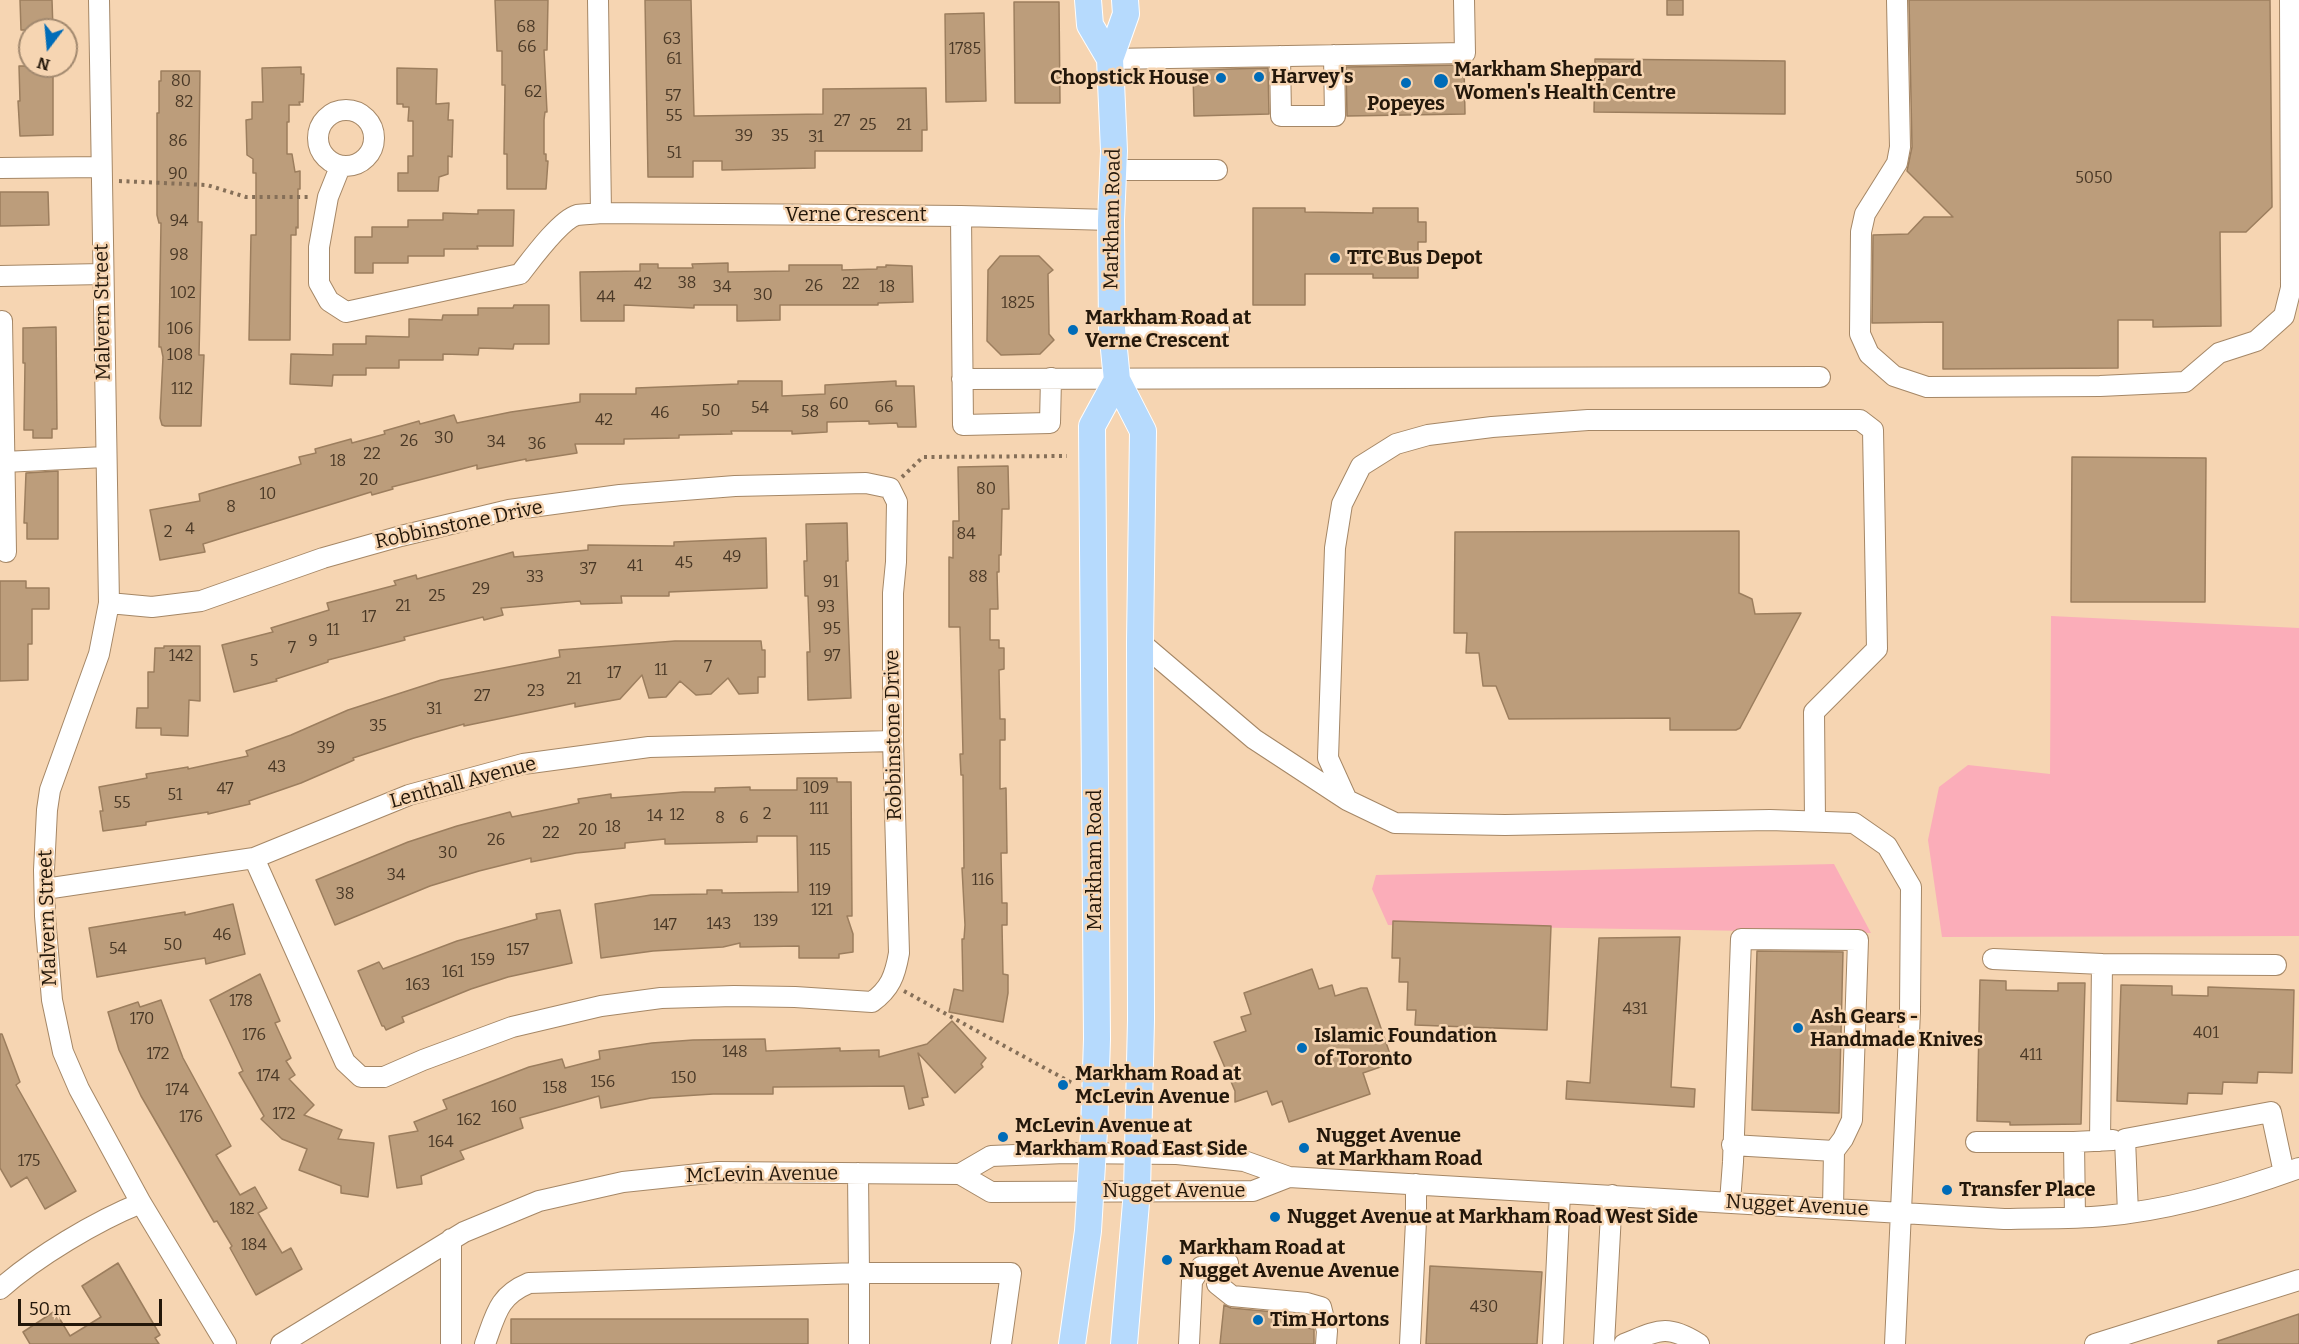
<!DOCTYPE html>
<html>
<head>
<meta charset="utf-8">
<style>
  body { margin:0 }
  #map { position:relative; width:2299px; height:1344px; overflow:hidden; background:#f6d5b2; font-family:Bitter,serif }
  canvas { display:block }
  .north { position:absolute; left:18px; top:18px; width:60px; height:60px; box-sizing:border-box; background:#f6d5b2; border:2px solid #a2896f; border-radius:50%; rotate:196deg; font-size:16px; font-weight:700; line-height:24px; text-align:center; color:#23170a }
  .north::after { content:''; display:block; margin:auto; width:21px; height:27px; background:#006cb8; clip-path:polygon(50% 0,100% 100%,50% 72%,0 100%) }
  .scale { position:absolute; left:18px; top:1299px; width:144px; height:27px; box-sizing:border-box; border:3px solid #23170a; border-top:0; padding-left:8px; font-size:18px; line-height:21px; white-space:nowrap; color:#23170a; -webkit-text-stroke:4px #f6d5b2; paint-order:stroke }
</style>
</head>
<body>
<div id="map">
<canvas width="2299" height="1344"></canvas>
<div class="north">N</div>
<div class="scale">50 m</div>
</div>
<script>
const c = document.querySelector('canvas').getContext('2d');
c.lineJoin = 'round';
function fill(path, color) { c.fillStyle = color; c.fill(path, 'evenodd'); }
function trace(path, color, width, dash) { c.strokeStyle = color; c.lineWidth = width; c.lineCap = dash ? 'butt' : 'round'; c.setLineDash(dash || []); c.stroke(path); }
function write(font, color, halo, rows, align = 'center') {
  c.font = font + ' Bitter,serif'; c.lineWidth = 5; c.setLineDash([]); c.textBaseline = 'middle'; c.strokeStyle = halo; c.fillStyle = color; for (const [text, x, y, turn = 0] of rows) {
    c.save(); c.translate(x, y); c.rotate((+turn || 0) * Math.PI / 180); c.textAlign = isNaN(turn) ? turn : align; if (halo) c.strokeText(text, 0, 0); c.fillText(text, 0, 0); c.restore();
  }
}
fill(new Path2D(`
  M2051 616 2299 628V936L1942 937 1928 840 1939 787 1968 765 2050 774Z
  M1834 864 1871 933 1388 925 1372 889 1376 875Z`), '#fbadb9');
const building = new Path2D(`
  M20 0H52L53 30H21Z
  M495 0H548L547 50H544L547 112H545L544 120V154H546V161H548L546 189H507V154H504L505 85H502V51H497Z
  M645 0H691L694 116 823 114V89L926 88 927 130H922V151H815V168L722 170V161H693V177H648Z
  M1667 0H1683V15H1667Z
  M1909 0H2270L2272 207 2246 232H2220L2221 326 2153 327V320H2118V368L1943 369V322L1872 323 1873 235 1908 234 1924 217H1953L1907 171 1912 147Z
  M1014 2H1059L1060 103H1015Z
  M984 13 986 101 946 102 945 14Z
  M1595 59 1785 61V114L1594 112Z
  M1464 65 1465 114 1347 116 1346 67Z
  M19 66H53V135L20 136 18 101H20Z
  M301 67V74H304L303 102H299L300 105H289V122H287V154H292L295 172 300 171V189H298V228L296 227V235H291L290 340H249L251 235H256V173H253V159L247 155 246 120 252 119V102H263L262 68Z
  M397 68 437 69 436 104 449 103 448 120H453L452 157 448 156V174L439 177 438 191H398V173H408V156H413V121H408L409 107H403V104H397Z
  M1268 68 1269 114 1194 116 1193 70Z
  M161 71H200L198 222H202L199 355H204L201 426H165L162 425 160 418 163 357 161 347H159L161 223H159L157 215V113H159V81H161Z
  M0 192H48L49 225 0 226Z
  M1253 208H1305V212L1373 213V208H1418V222H1426V242H1418V278H1373V274H1305V305H1253Z
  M478 210H514L513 246H477L478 249H444V256H408V263H373V273H355V237H372V227H408V220H443V213L478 214Z
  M1000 256H1039L1053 270 1048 274 1049 334 1054 340 1040 354 1001 355 987 341 988 270Z
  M728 263V272L789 271V265H842V270L877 269V267H886V265L912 266 913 302 878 303V305H780V320L737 321V305H694V308L624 305V321H581L580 272 640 271V264H658V268H693L692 264Z
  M514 305H549V344H514L513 349 479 348 478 355 443 354V360H399V368H366V375H333L332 386 290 384 291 354 333 355V344H366V336L409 337V319L442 320 443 315H478V308H513Z
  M56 327 57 429H52V438H33V430H24L25 363H23V328Z
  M738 381H782V396L825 394V385L861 383 896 381V386H914L916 427H898L897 423 869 424V421L827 422V432L792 434V431H731L732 434 679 435V438L624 439V444H575L577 453 526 461V459L477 469V465L392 487 393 489 372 495 371 492 203 544 205 552 160 560 150 510 200 501 199 494 301 464 299 457 316 453 315 449 351 439 352 443 385 434 384 431 419 421 420 424 454 415 457 423 511 412 580 402V394H636V388L738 384Z
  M2072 457 2206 458 2205 602H2071Z
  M1008 466 1009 509H1002L1001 555H999V572H997L998 609H990V640H999V648H1004V669L999 670 1000 719H1005V740H1000V789L1006 788 1007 853H1001L1002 903H1007V925H1002L1003 974 1008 975V993L1003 1022 949 1012 954 989 963 991 962 939H964L965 925 962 868H964L963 775H961L960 754H963L960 627H949V557L953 558V521H959L958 467Z
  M58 471V539H27V523H24L26 473Z
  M847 523 848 561H846L851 698 808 700 807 652H810L808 596H805L804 561H807L806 524Z
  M1739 531V593L1752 599 1755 614 1801 613 1740 728 1736 730H1670V718L1509 719 1496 686H1483L1479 653H1466L1467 633H1454L1455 532Z
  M766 538 767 588 669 592V596H621L622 603 581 604 580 601 501 608 503 615 484 620 483 617 404 637 405 640 328 660V662L276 679 277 681 234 692 222 645 273 632 271 628 329 610 327 603 396 585 394 581 416 575 417 579 513 552 514 557 588 550V545L674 546V542Z
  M0 581H26V588H49V609H32V644H28V680L0 681Z
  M675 641H761L762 650H765V677H758V693L739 694 728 678 711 694 696 695 680 681 666 697 649 698 642 675 620 699 575 707V703L464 726V724L414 738 353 758 354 760 301 783 249 801 250 804 208 814V812L146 822V825L103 831 100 811H103L99 787 147 778 146 774 188 767V769L248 756 246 751 291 735 348 710 441 680 560 657 559 650Z
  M164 646H200V701L189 700 188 736 161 735V728H136L137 708H148V672H154L155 648H164Z
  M797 778H837V782H851L852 916H847L853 934V952L839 954V958H799V946L740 947V943L723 947 653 951 601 958 595 904 651 895 707 894V890H722V893L798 892 797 836H757V842L665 844V839L625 843V848L576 853 531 862V858L479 871 430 886 335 925 316 880 408 842 457 826 510 812 512 817 579 803 578 799 611 794V798L683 792H715V788L750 787V790H797Z
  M233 904 245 954 206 964 205 958 97 977 89 928 185 912V915Z
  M560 910 572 963 508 977 471 989 402 1017 404 1022 386 1030 384 1026H382L358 971 379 962 383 969 457 941 537 919 536 914Z
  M1393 921 1551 926 1547 1030 1415 1025 1416 1010H1407L1408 982H1399L1400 958H1392Z
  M1680 937 1671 1087 1695 1089 1694 1107 1566 1099 1567 1081 1590 1083 1599 938Z
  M1757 951 1843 952 1839 1113 1752 1110Z
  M1312 969 1319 989 1332 985 1335 996 1361 988H1367L1390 1054 1387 1055 1389 1064 1363 1073 1370 1094 1289 1122 1282 1101 1272 1105 1267 1091 1235 1102V1091L1214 1042 1246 1031 1241 1017 1251 1014 1244 993Z
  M260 974 280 1021 275 1023 291 1058 286 1061 295 1075 289 1079 314 1105 304 1115 342 1130 338 1139 374 1143 368 1197 341 1193V1186L299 1170 307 1149 282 1139 261 1119 264 1116 239 1073 243 1071 210 1000Z
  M1980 980 2006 981V990L2058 991V983H2085L2081 1124 2010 1125V1122L1977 1121Z
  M2121 985 2172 986V995L2208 996V987L2294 990 2292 1073 2258 1072 2257 1083 2223 1082 2222 1094 2188 1093 2187 1104 2117 1101Z
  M161 1000 183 1058 231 1146 216 1155 240 1195 255 1187 267 1208 258 1213 282 1253 291 1248 302 1269 256 1295 230 1248 232 1246 217 1221 214 1222 141 1096 119 1050 108 1012 138 1002 140 1007Z
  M952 1021 986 1058 981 1064 983 1067 955 1093 918 1053 928 1097 922 1098 924 1105 909 1109 904 1086 773 1087V1094H713L651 1098 601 1108 599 1096 520 1118 523 1128 460 1151 464 1159 421 1176 422 1184 397 1188 389 1136 418 1131 414 1122 447 1109 443 1100 529 1067 562 1059 565 1068 600 1059 599 1051 652 1043 693 1040 765 1039 766 1051 840 1048V1051L879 1050V1057L927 1044Z
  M0 1034H2L20 1082 16 1085 76 1191 45 1209 27 1177 11 1187 0 1168Z
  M118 1263 160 1335 155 1338 159 1344H30L23 1332 55 1311 70 1336 101 1317 82 1286Z
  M1430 1266 1542 1272 1537 1344H1426Z
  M1224 1305 1231 1308 1306 1315V1328L1314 1329V1344H1220Z
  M2299 1314V1344H2218V1341Z
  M511 1319H808V1344H511Z`);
fill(building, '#bc9d7b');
trace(building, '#9c7e5e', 1.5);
const minor = new Path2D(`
  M99 0 109 603 99 654 50 790 47 810 44 870 45 916 52 1000 63 1052 79 1089 141 1203 226 1344
  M598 0 601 213
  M1897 0 1900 147 1897 163 1865 214 1861 232 1860 334 1869 354 1894 376 1927 387 2100 386 2185 382 2219 353 2256 341 2284 316 2291 288 2290 0
  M1280 56 1281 116H1335L1334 55
  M1110 59 1465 53 1464 0
  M318 138a28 28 0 1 1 56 0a28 28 0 1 1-56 0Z
  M340 167 328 197 319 247V283L329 301 346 312 520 274C531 260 560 220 577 215 585 214 593 214 601 213L961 216 1111 220
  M0 168 101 167
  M1113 170H1217
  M961 216 963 425 1050 423 1051 378
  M0 276 103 274
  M2 321 6 552
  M1112 329H1219
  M962 379 1820 377
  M4 462 105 457
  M109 603 152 607 201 601 323 558 401 536 509 510 620 495 735 486 866 483 890 488 897 502 896 562 893 593V741L899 953C895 976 890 989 872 1002L795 997 734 996 661 998 601 1006 512 1027 423 1060 384 1077H361L345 1062 254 858
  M1140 642 1254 739 1347 800
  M1815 821 1814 712 1877 649 1873 430 1860 420H1588L1492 427 1428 435 1396 444 1361 466 1342 504 1335 548 1328 758 1347 800 1395 823 1505 825 1770 820 1854 823 1887 846 1911 887 1910 1011 1895 1344
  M45 889 254 858 409 795 523 764 649 747 893 741
  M1993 959 2102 964 2100 1141
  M2102 964 2276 965
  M1976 1142H2074L2113 1140
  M2074 1142 2075 1217
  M1732 1145 1834 1151
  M960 1174 991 1156 1065 1153 1177 1154 1244 1161 1289 1177 2004 1219C2037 1218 2071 1219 2104 1216 2171 1210 2236 1191 2299 1168
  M1730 1202 1733 1162 1741 939 1858 940 1852 1120 1843 1139 1834 1151 1833 1209
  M2128 1213 2125 1139 2271 1112 2284 1173
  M1217 1284 1232 1296 1307 1303 1321 1307 1327 1331 1326 1344
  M0 1289C36 1257 96 1221 141 1203
  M281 1344 464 1232 539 1201 623 1182 718 1172 960 1174 991 1192 1253 1191 1289 1177
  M451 1344V1239
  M485 1344C496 1314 498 1296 529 1283L859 1273 858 1173
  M859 1344V1273H1011L1001 1344
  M1189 1344 1192 1281 1201 1267 1228 1263
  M1410 1344 1416 1221V1184
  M1553 1344 1560 1193
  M1604 1344 1612 1195
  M1624 1344C1657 1331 1666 1323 1699 1344
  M2095 1344 2299 1280`);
const major = new Path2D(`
  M1088 0 1090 25 1110 59
  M1072 1344 1088 1231 1094 1131 1097 1039 1092 426 1117 380
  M1124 1344 1137 1191 1141 1020 1140 642 1143 431 1117 380 1112 329 1111 220 1114 151 1110 59 1126 14 1125 0`);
trace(minor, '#a58766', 22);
trace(major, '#fff', 28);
trace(new Path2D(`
  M119 181 207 185 246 197H311
  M902 477 923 457 1067 456
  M904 991 1072 1083`), '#856f58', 4, [3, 4.5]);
trace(minor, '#fff', 20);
trace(major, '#b6dafd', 26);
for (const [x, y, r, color] of [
  [1259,77,6,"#006cb8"],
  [1221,78,6,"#006cb8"],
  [1441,81,8,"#006cb8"],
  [1406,83,6,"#006cb8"],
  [1335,258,6,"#006cb8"],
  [1073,330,6,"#006cb8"],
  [1798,1028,6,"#006cb8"],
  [1302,1048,6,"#006cb8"],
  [1063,1085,6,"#006cb8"],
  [1003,1137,6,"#006cb8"],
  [1304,1148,6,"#006cb8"],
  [1947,1190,6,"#006cb8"],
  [1275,1217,6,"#006cb8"],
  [1167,1260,6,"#006cb8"],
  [1258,1320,6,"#006cb8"]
]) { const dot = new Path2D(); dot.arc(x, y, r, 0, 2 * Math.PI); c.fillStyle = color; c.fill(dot); trace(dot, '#f6d5b2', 2); }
write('16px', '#493826', null, [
  ["68",526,28],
  ["63",672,40],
  ["66",527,48],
  ["1785",965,50],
  ["61",674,60],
  ["80",181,82],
  ["62",533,93],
  ["57",673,97],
  ["82",184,103],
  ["55",674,117],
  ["27",842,122],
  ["25",868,126],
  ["21",904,126],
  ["39",744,137],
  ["35",780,137],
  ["31",816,138],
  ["86",178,142],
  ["51",674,154],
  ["90",178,175],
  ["5050",2094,179],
  ["94",179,222],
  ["98",179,256],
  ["38",687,284],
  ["42",643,285],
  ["22",851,285],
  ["26",814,287],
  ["34",722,288],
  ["18",887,288],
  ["102",183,294],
  ["30",763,296],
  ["44",606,298],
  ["1825",1018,304],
  ["106",180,330],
  ["108",180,356],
  ["112",182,390],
  ["60",839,405],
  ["66",884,408],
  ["54",760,409],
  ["50",711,412],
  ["58",810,413],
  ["46",660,414],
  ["42",604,421],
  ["30",444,439],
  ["26",409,442],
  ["34",496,443],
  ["36",537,445],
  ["22",372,455],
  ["18",338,462],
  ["20",369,481],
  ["80",986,490],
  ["10",268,495],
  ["8",231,508],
  ["4",190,530],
  ["2",168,533],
  ["84",966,535],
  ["49",732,558],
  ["45",684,564],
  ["41",635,567],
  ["37",588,570],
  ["33",535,578],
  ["88",978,578],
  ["91",831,583],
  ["29",481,590],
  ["25",437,597],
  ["21",403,607],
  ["93",826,608],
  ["17",369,618],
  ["95",832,630],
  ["11",333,631],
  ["9",313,642],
  ["7",292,649],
  ["142",181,657],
  ["97",832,657],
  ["5",254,662],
  ["7",708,668],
  ["11",661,671],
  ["17",614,674],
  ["21",574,680],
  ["23",536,692],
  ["27",482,697],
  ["31",434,710],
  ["35",378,727],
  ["39",326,749],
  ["43",277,768],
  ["109",816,789],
  ["47",225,790],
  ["51",175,796],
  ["55",122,804],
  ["111",819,810],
  ["2",767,815],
  ["12",677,816],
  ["14",655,817],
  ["8",720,819],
  ["6",744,819],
  ["18",613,828],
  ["20",588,831],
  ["22",551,834],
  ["26",496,841],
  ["115",820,851],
  ["30",448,854],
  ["34",396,876],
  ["116",983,881],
  ["119",820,891],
  ["38",345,895],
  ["121",822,911],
  ["139",766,922],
  ["143",719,925],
  ["147",665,926],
  ["46",222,936],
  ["50",173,946],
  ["54",118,950],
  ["157",518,951],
  ["159",483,961],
  ["161",453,973],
  ["163",418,986],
  ["178",241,1002],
  ["431",1635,1010],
  ["170",142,1020],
  ["401",2206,1034],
  ["176",254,1036],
  ["148",735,1053],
  ["172",158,1055],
  ["411",2031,1056],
  ["174",268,1077],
  ["150",684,1079],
  ["156",603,1083],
  ["158",555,1089],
  ["174",177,1091],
  ["160",504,1108],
  ["172",284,1115],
  ["176",191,1118],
  ["162",469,1121],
  ["164",441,1143],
  ["175",29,1162],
  ["182",242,1210],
  ["184",254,1246],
  ["430",1484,1308]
]);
write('bold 20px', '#23170a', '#f6d5b2', [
  ["Markham Sheppard",1454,70],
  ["Women's Health Centre",1454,93],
  ["Harvey's",1271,77],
  ["Chopstick House",1209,78,"right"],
  ["Popeyes",1406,104,"center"],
  ["TTC Bus Depot",1347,258],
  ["Markham Road at",1085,318],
  ["Verne Crescent",1085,341],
  ["Ash Gears -",1810,1017],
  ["Handmade Knives",1810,1040],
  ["Islamic Foundation",1314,1036],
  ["of Toronto",1314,1059],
  ["Markham Road at",1075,1074],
  ["McLevin Avenue",1075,1097],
  ["McLevin Avenue at",1015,1126],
  ["Markham Road East Side",1015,1149],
  ["Nugget Avenue",1316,1136],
  ["at Markham Road",1316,1159],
  ["Transfer Place",1959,1190],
  ["Nugget Avenue at Markham Road West Side",1287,1217],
  ["Markham Road at",1179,1248],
  ["Nugget Avenue Avenue",1179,1271],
  ["Tim Hortons",1270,1320]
], 'left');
write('20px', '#23170a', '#f6d5b2', [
  ["Verne Crescent",856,215],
  ["Markham Road",1113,219,-89],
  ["Malvern Street",103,312,-91],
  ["Robbinstone Drive",459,525,-12],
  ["Robbinstone Drive",894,735,-91],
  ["Lenthall Avenue",463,783,-15],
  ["Markham Road",1095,860,-90],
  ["Malvern Street",48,918,-92],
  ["McLevin Avenue",762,1175,-1],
  ["Nugget Avenue",1174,1191],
  ["Nugget Avenue",1797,1206,3]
]);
</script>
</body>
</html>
